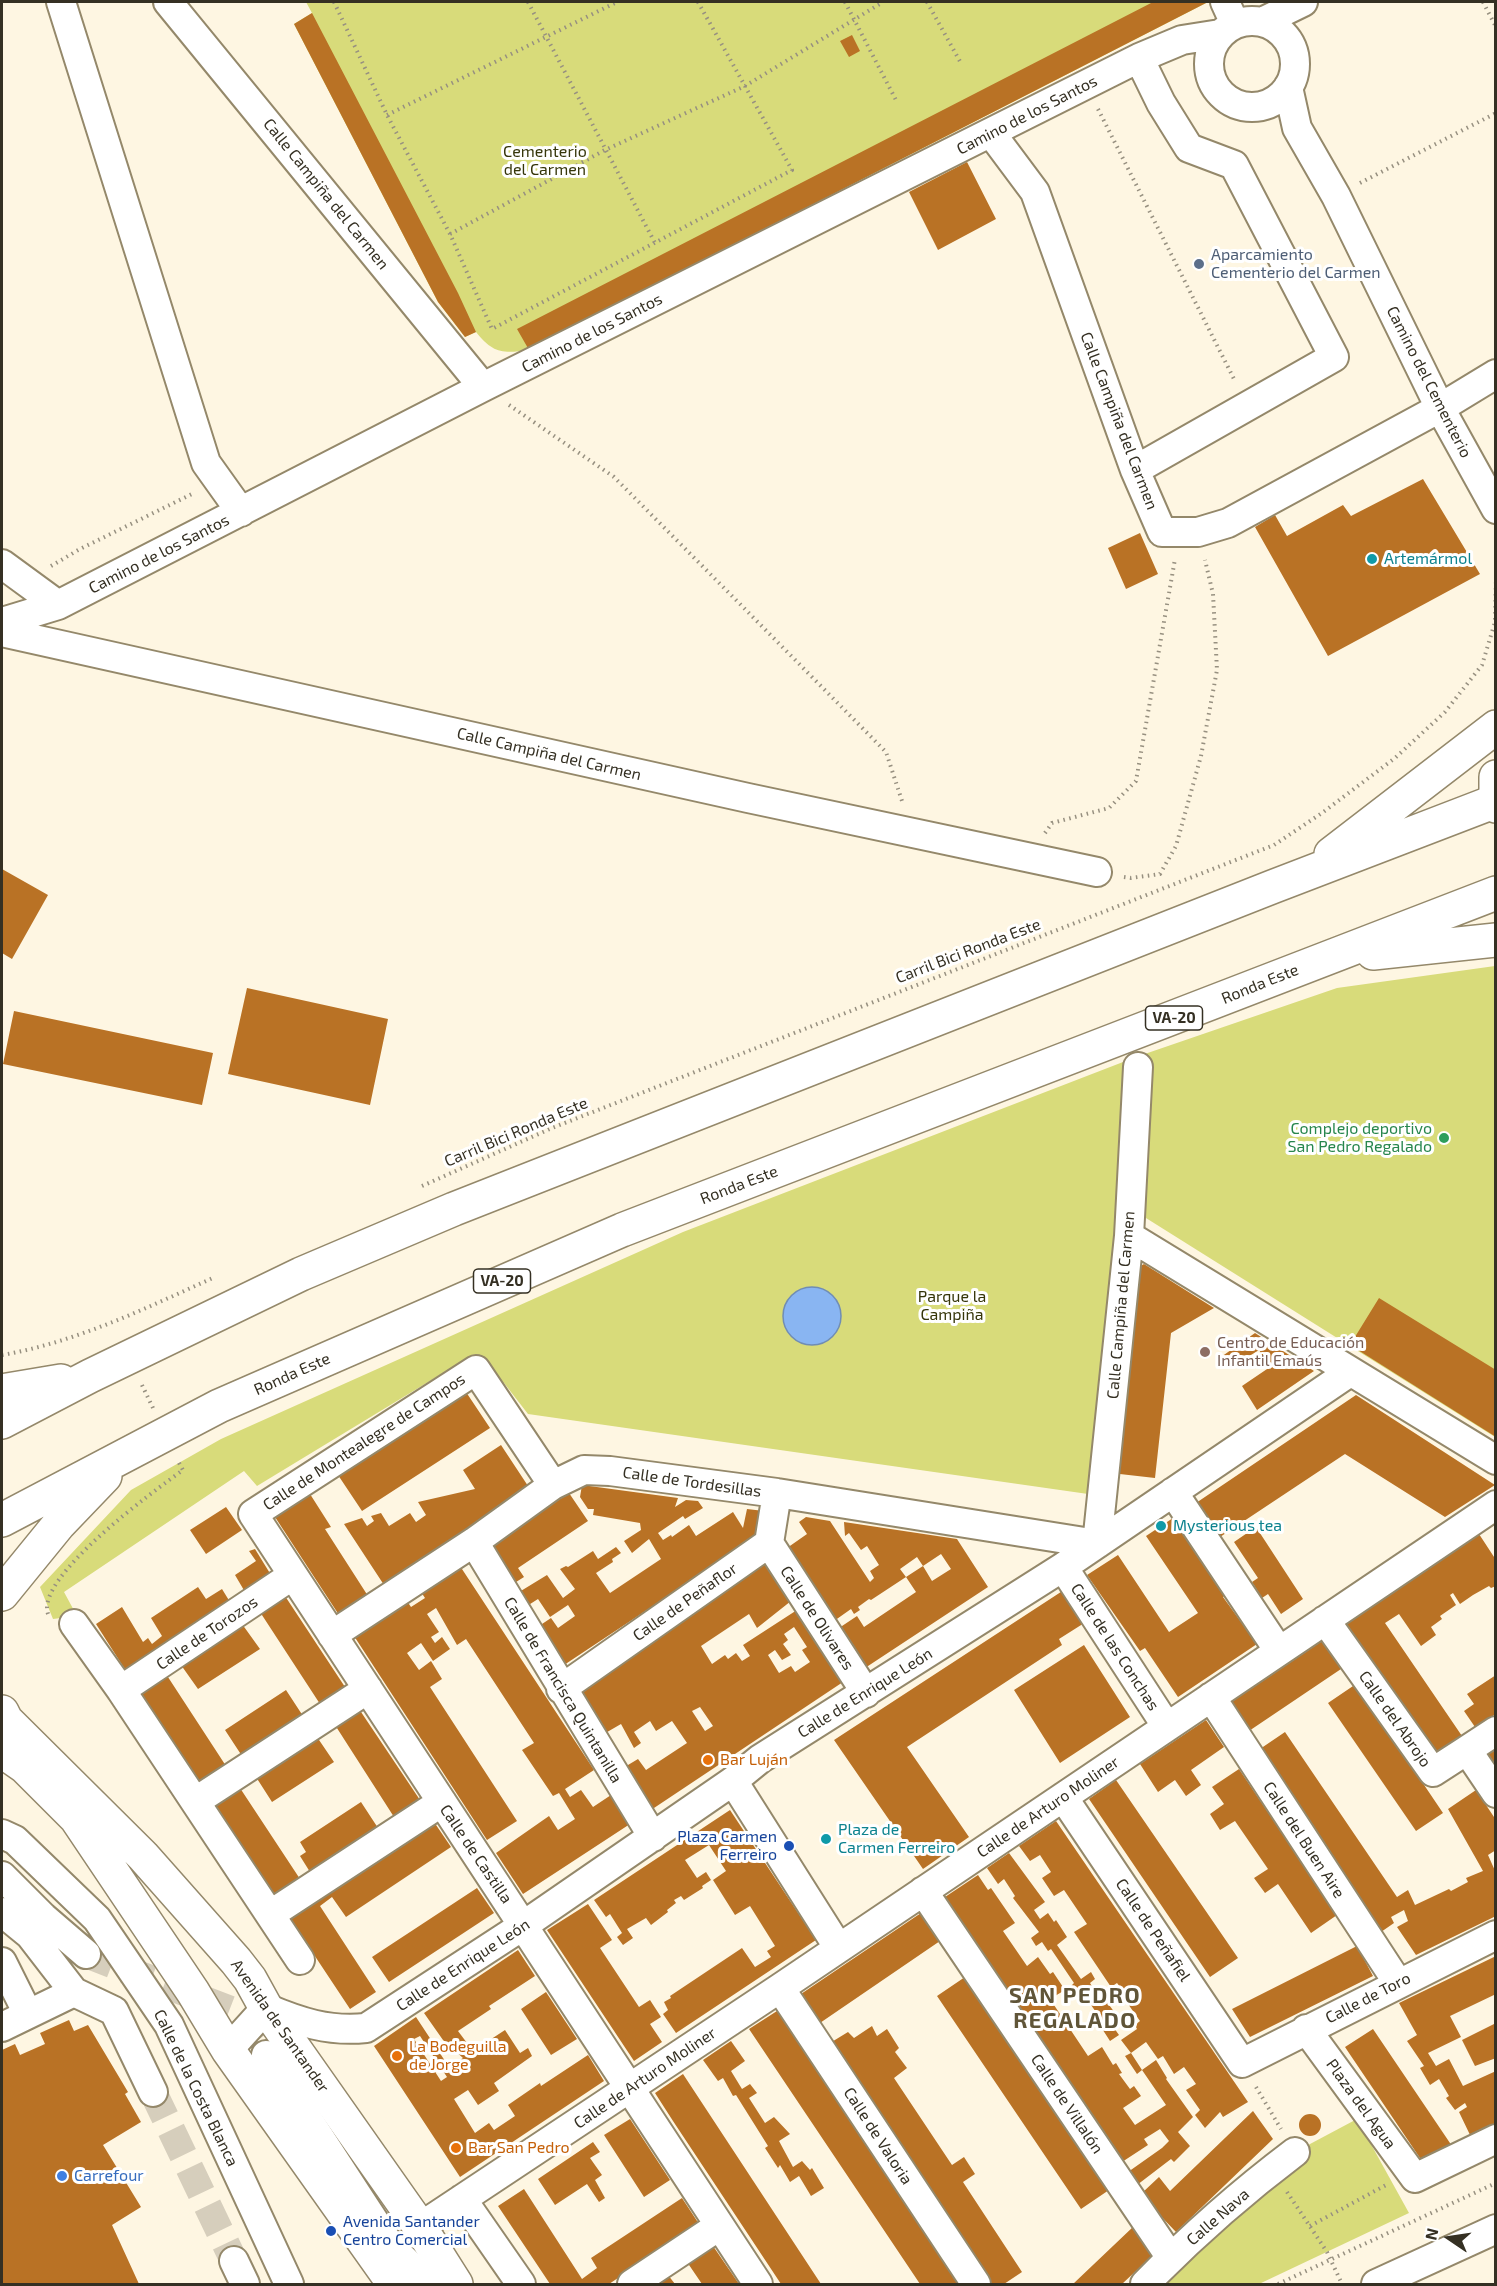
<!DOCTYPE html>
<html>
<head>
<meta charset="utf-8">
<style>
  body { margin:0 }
  #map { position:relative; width:1497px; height:2286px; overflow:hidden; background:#fef6e2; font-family:"Exo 2",sans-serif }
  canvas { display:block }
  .frame { position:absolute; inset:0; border:3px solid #353023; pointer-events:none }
  .north { position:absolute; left:1419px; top:2208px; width:60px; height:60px; -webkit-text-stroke:4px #fff; paint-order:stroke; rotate:283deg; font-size:16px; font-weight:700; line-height:24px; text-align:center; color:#353023 }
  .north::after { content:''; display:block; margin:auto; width:21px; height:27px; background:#353023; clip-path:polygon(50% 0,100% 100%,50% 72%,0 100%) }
</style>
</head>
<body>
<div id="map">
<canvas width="1497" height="2286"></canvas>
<div class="frame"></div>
<div class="north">N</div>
</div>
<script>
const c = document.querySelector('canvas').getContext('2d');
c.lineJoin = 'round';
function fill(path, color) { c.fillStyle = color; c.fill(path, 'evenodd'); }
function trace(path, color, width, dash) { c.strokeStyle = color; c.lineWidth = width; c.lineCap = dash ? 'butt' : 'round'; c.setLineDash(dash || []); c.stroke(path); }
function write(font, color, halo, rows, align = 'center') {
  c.font = font + ' "Exo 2",sans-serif'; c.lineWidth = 6; c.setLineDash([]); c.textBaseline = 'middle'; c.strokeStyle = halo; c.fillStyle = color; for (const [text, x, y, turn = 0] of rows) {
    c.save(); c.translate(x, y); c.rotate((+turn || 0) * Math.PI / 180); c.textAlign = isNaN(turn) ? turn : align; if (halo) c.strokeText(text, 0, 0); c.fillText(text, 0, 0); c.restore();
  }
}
fill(new Path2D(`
  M306 2H1208L529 350C502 354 493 353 476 332L465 337 438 302 294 24 312 13Z
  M1495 966V1437L1130 1208 1102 1496 528 1414 504 1383 476 1370H448L257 1486 244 1471 64 1592 77 1616 53 1619 40 1587 131 1490 221 1439 683 1232 1136 1057 1337 988Z
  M1357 2119 1409 2213 1259 2284H1164L1295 2152Z`), '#d8db7a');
const water = new Path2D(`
  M783 1316a29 29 0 1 1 58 0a29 29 0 1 1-58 0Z`);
fill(water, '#89b5f2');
trace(water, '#708db4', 1.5);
fill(new Path2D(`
  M1153 2H1208L529 350 517 329Z
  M312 13 458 293 476 332 465 337 438 302 294 24Z
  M852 35 860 51 849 57 840 41Z
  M967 162 996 219 938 250 909 192Z
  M1423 479 1480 574 1328 656 1255 527 1275 515 1287 536 1343 505 1351 516Z
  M1140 533 1158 574 1126 589 1108 548Z
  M2 869 48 895 12 959 2 953Z
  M247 988 388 1019 370 1105 228 1074Z
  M14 1011 213 1053 202 1105 3 1064Z
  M1144 1264 1214 1308 1171 1333 1155 1478 1111 1473 1134 1270Z
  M1379 1298 1496 1370V1437L1350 1345Z
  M1255 1333 1314 1371 1257 1410 1242 1386 1270 1367 1259 1350 1230 1368 1221 1357Z
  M466 1392 490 1428 362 1511 338 1475Z
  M1356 1395 1495 1485 1445 1517 1345 1454 1220 1537 1196 1503Z
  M501 1445 530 1489 384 1585 344 1524 362 1518 367 1526 374 1521 371 1516 381 1513 389 1526 410 1513 416 1522 426 1515 418 1502 475 1489 463 1470Z
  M582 1485 678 1498 675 1507 686 1500 698 1501 703 1508 685 1519 683 1516 658 1533 663 1540 671 1535 672 1537 689 1525 696 1536 733 1512 743 1528 747 1509 764 1511 760 1535 558 1669 533 1630 551 1618 558 1628 575 1616 568 1605 550 1617 538 1599 527 1606 511 1597 547 1575 563 1598 575 1589 560 1569 566 1566 568 1567 593 1551 598 1559 616 1547 621 1553 612 1559 613 1562 596 1573 610 1593 661 1559 649 1539 632 1553 624 1541 641 1530 640 1523 593 1515 594 1509H588L580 1497Z
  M569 1493 588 1521 518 1568 524 1577 505 1589 481 1552Z
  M310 1494 331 1527 325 1529 368 1596 339 1615 275 1517Z
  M226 1507 242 1530 206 1554 190 1530Z
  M1176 1516 1228 1593 1223 1597 1257 1644 1178 1697 1145 1648 1140 1651 1087 1575 1118 1555 1169 1632 1198 1613 1146 1536Z
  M806 1517 830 1521 870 1582 874 1578 870 1571 879 1565 867 1546 861 1550 849 1533 845 1536 844 1522 957 1539 988 1587 865 1668 839 1628 857 1616 864 1627 916 1592 906 1577 871 1600 869 1599 858 1607 860 1610 854 1614 851 1609 834 1621 787 1548 807 1534 799 1522ZM941 1554 951 1569 932 1581 923 1566 906 1577 900 1569 917 1557 923 1566Z
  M1256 1527 1303 1599 1281 1614 1268 1594 1262 1598 1252 1582 1258 1578 1234 1542Z
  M1479 1534 1496 1560V1586L1491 1588 1489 1586 1473 1595 1460 1604 1453 1593 1450 1595 1456 1605 1440 1616 1442 1619 1431 1627 1436 1635 1421 1646 1399 1614 1385 1623 1462 1736 1434 1755 1346 1624Z
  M255 1549 271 1575 245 1592 235 1575 256 1561 249 1551Z
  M765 1563 791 1601 757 1628 749 1614 701 1646 712 1664 725 1655 728 1659 736 1653 742 1661 750 1656 743 1645 797 1610 843 1682 651 1810 623 1768 638 1759 646 1770 687 1743 672 1721 656 1731 650 1721 634 1732 641 1743 634 1748 621 1724 602 1735 572 1690ZM794 1627 807 1647 802 1650 810 1662 795 1672 791 1666 779 1673 768 1655 775 1650 782 1660 791 1655 783 1644 788 1640 784 1634ZM700 1707 713 1726 705 1731 692 1711Z
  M460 1566 594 1770 565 1789 570 1797 581 1790 593 1807 611 1795 630 1824 523 1894 496 1853 549 1816 558 1830 575 1819 559 1793 553 1796 522 1750 534 1743 466 1639 457 1645 436 1608 427 1614 439 1632 431 1637 435 1643 442 1637 450 1649 433 1661 421 1643 407 1653 419 1670 431 1661 442 1679 430 1687 517 1821 487 1840 354 1636 407 1601 411 1607 425 1598 421 1592Z
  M198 1587 206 1599 222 1589 230 1602 126 1671 96 1624 122 1607 143 1642 148 1638 152 1644 162 1636 151 1618Z
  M1067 1588 1089 1620 1059 1639 1062 1645 907 1747 969 1837 923 1869 834 1740Z
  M285 1596 345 1687 320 1704 260 1612Z
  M242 1624 260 1649 198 1689 181 1665Z
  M1325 1639 1344 1667 1246 1733 1227 1705Z
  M1084 1645 1130 1717 1060 1763 1014 1690Z
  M166 1674 226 1766 200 1783 140 1691Z
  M1496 1675V1714L1475 1727 1464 1711 1474 1704 1467 1694Z
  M1356 1684 1443 1813 1416 1831 1328 1703Z
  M286 1690 303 1716 242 1756 225 1730Z
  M359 1709 420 1800 394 1817 335 1725Z
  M1206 1720 1224 1747 1191 1770 1201 1785 1186 1796 1175 1780 1158 1792 1140 1764Z
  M1285 1732 1397 1897 1408 1890 1415 1905 1449 1889 1451 1891 1468 1882 1466 1878 1483 1871 1448 1809 1476 1790 1496 1820V1850L1488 1855 1496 1873V1916L1416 1955 1397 1927 1408 1921 1404 1910 1391 1917 1394 1923 1381 1932 1257 1751Z
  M317 1737 334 1762 272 1802 256 1777Z
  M1496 1747V1774L1483 1755Z
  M1239 1769 1337 1915 1311 1933 1278 1884 1265 1893 1254 1878 1268 1869 1235 1821 1220 1830 1210 1814 1224 1804 1212 1787Z
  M1116 1780 1238 1958 1210 1977 1089 1799Z
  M240 1788 300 1879 275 1896 215 1804Z
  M361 1802 378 1828 310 1872 300 1856 306 1852 300 1842Z
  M730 1810 816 1940 676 2033 663 2014 668 2010 664 2002 671 1998 670 1996 742 1948 755 1967 771 1957 767 1951 775 1946 750 1906 735 1915 713 1880 726 1871 709 1845 685 1860 697 1878 706 1872 711 1880 702 1886 703 1888 684 1900 681 1896 674 1900 676 1903 667 1910 668 1912 651 1925 646 1918 627 1929 633 1938 623 1945 617 1937 622 1933 610 1914 606 1917 594 1900Z
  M1056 1821 1248 2102 1223 2117 1220 2112 1205 2128 1195 2115 1200 2110 1186 2090 1196 2084 1184 2067 1174 2074 1163 2056 1158 2059 1146 2042 1131 2053 1121 2040 1137 2029 1135 2025 1140 2021 1128 2004 1137 1998 1130 1987 1124 1992 1117 1983 1111 1987 1074 1932 1087 1924 1064 1890 1054 1896 1042 1878 1051 1872 1040 1855 1030 1861 1019 1846Z
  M434 1822 451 1847 346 1917 332 1897 320 1906 376 1992 350 2009 289 1917Z
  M1009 1853 1045 1902 1034 1910 1040 1919 1048 1913 1054 1922 1056 1920 1067 1937 1057 1945 1081 1979 1091 1972 1095 1979 1090 1983 1093 1988 1089 1991 1091 1995 1096 1991 1099 1996 1101 1994 1115 2013 1107 2018 1119 2035 1110 2041 1099 2024 1102 2021 1089 2002 1084 2005 1071 1986 1074 1983 1051 1949 1048 1951 1042 1942 1036 1946 1031 1938 1039 1932 1013 1898 1015 1896 1004 1879 998 1884 987 1868Z
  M978 1875 988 1890 991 1888 1015 1923 1003 1931 1027 1966 1038 1957 1050 1974 1053 1972 1065 1990 1050 1999 1088 2056 1102 2047 1113 2065 1116 2063 1122 2073 1119 2074 1130 2089 1134 2086 1141 2096 1123 2108 1135 2125 1166 2105 1142 2070 1156 2060 1167 2078 1166 2079 1193 2117 1178 2132 1190 2146 1174 2162 1171 2159 1137 2185 1128 2172 1162 2148 1169 2141 1160 2129 1144 2139 1148 2145 1122 2162 942 1899Z
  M477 1888 494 1913 389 1982 372 1957Z
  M588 1904 612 1940 600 1948 639 2007 650 2000 661 2017 650 2024 662 2042 634 2061 547 1930Z
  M921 1913 940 1941 817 2025 798 1996Z
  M1357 1946 1373 1976 1250 2037 1232 2009Z
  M518 1950 535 1976 489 2006 491 2009 458 2031 473 2051 505 2030 520 2053 528 2048 532 2056 494 2083 499 2091 478 2105 468 2090 454 2099 475 2133 489 2123 494 2130 515 2116 508 2105 540 2083 541 2086 588 2055 604 2081 460 2177 374 2046 416 2017 449 2067 463 2058 443 2040 424 2013ZM420 2036 447 2077 441 2081 414 2039Z
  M1496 1956V1994L1450 2016 1461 2037 1428 2053 1436 2066 1449 2059 1463 2086 1496 2071V2125L1471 2137 1459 2112 1467 2107 1465 2103 1455 2110 1446 2098 1449 2096 1439 2079 1430 2085 1420 2068 1424 2066 1407 2041 1417 2035 1399 2003Z
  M965 1977 1109 2190 1081 2209 937 1996Z
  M546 1992 577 2039 551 2055 521 2009Z
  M777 2011 829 2088 960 2284H920L749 2029Z
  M69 2020 74 2031 88 2025 128 2092 125 2094 141 2122 103 2145 141 2207 112 2225 139 2284H2V2050L15 2044 20 2055 45 2044 40 2033Z
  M1496 2023V2058L1475 2066 1462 2040Z
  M872 2026 877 2036 887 2029 899 2048 895 2052 907 2068 894 2078 952 2165 964 2157 975 2174 963 2182 1022 2272 1004 2284H991L830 2043 848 2032 854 2038Z
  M1373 2029 1452 2146 1422 2161 1351 2056 1345 2047Z
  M731 2041 745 2061 731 2071 742 2089 750 2084 757 2093 749 2098 765 2123 774 2117 790 2134 779 2141 793 2167 802 2161 810 2170 812 2168 824 2188 811 2196 799 2176 790 2182 780 2165 778 2168 765 2148 768 2146 736 2095 733 2096 723 2078 718 2081 703 2060Z
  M1131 2053 1142 2070 1137 2074 1125 2056Z
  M683 2074 821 2284H781L673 2121 655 2093Z
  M1253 2111 1273 2139 1176 2232 1153 2208 1142 2193 1159 2177 1170 2191Z
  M1299 2125a11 11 0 1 1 22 0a11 11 0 1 1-22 0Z
  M630 2119 670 2180 644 2197 604 2135Z
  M593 2142 600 2152 590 2158 602 2175 595 2180 605 2198 599 2202 587 2184 555 2205 538 2179Z
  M524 2189 582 2279 597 2268 591 2258 682 2198 699 2224 609 2284H550L498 2206Z
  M1134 2226 1154 2254 1122 2284H1073Z
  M713 2246 739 2284H702L687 2262Z
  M668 2275 675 2284H654Z`), '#b97225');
trace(new Path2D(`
  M86 1954 233 2011 266 2055
  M153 2092 234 2261`), '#d6cebc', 28, [28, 14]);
const minor = new Path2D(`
  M61 2 206 463 241 512
  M168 2 483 387
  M1225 2 1235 24
  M1209 64a43 43 0 1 1 86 0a43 43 0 1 1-86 0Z
  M1262 22 1303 2
  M1288 87 1297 128 1336 196 1440 408 1496 509
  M991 133 1035 192 1135 470 1162 532H1198L1228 523 1440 408 1496 374
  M1135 470 1334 357 1234 165 1189 148 1161 103 1139 58
  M2 564 58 605
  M2 622 58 605 483 387 1139 58 1182 40 1220 34
  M2 632 748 798 1097 872
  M1129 1236 1496 1460
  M553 1485 476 1370 253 1514 758 2284
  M1173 1492 1279 1651
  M474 1542 653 1837
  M769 1543 866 1693
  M1063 1567 1167 1727
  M1325 1620 1433 1772 1467 1750 1496 1793
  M74 1624 121 1690 300 1960
  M332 1635 474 1542 553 1485 584 1470 610 1471 777 1493 1097 1544 1129 1236 1138 1067
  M561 1689 769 1543 777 1493
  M121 1690 293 1575
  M1211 1697 1398 1983
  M1467 1750 1496 1731
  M733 1781 838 1947
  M1063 1797 1242 2063 1496 1935
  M196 1801 368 1689
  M2 1834 15 1840 97 1919 169 2025 289 2284
  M2 1876 43 1917 86 1954
  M923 1891 1171 2258
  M2 1912 30 1935 74 1992
  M271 1914 442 1802
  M2 1962 28 2014
  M780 1988 976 2284
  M2 2027 74 1992 114 2011 153 2092
  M1306 2029 1415 2178 1496 2139
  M228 2050 266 2008C299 2022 329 2032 366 2028L524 1925 733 1781 760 1759 1063 1567 1350 1372
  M266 2055 391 2247 429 2284
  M462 2199 521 2284
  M420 2227 780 1988 1496 1505
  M234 2261 245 2284
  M632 2284 719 2226
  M1145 2284C1191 2237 1242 2192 1295 2152
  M1376 2284 1496 2229`);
const major = new Path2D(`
  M1496 777V806
  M2 1712 6 1720 143 1856 236 1961 250 1979 266 2008 420 2227 456 2284
  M2 1751 25 1767 76 1818 193 1992 228 2050 394 2284`);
const highway = new Path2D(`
  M1331 854 1496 727
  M1373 953 1496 940
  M2 1391 61 1381
  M2 1422 90 1376 301 1274 454 1209 1272 887 1496 801
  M2 1520 219 1406 622 1230 1496 893
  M2 1594 59 1524 105 1476`);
trace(minor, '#94886a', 32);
trace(major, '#94886a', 36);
trace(highway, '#94886a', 36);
trace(new Path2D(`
  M334 2 387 115 450 234 492 329 792 170 698 2
  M528 2 655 243
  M845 2 897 102
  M927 2 962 65
  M1483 2 1496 27
  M1098 109 1235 381
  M387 115 617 2
  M1360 183 1496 113
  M450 234 605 150 745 86 883 2
  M509 405 614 477 739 603 886 752 902 801
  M51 566 80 549 194 493
  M1045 833 1052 823 1109 808 1136 781 1175 559
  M1124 877 1131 878 1160 874 1176 846 1201 756 1217 670 1213 594 1205 560
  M422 1186 552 1128 1274 845 1322 813 1395 758 1445 712 1482 665 1495 622 1496 579
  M2 1355C77 1342 146 1308 215 1277
  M142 1385 153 1408
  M48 1614C35 1577 154 1491 183 1470L178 1461
  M1256 2087 1281 2129
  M1287 2192 1327 2252 1342 2284
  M1310 2226 1386 2185
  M1278 2284 1496 2183`), '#979080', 4, [1.5, 4.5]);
trace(minor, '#fff', 28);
trace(major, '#fff', 33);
trace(highway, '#fff', 33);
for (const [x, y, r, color] of [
  [1199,264,6,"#5c6f8a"],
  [1372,559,6,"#0f9aa8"],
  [1444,1138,6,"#2e9e5b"],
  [1205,1352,6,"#8d6e63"],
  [1161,1526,6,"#0f9aa8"],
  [708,1760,6,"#e8710a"],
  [826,1839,6,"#0f9aa8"],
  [789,1846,6,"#1a4fb4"],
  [397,2056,6,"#e8710a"],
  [456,2148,6,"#e8710a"],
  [62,2176,6,"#3f7fe0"],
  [331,2231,6,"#1a4fb4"]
]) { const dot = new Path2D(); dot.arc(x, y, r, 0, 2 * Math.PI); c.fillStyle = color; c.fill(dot); trace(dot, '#fff', 2); }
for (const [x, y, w] of [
  [1174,1018,57],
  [502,1281,57]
]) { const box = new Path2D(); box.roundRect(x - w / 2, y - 12, w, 24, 4.5); c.fillStyle = '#fff'; c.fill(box); trace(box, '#353023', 1.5); }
write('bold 15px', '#353023', null, [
  ["VA-20",1174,1018],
  ["VA-20",502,1281]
]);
write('16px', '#353023', '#fff', [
  ["Camino de los Santos",1027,115,-27],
  ["Calle Campiña del Carmen",326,194,51],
  ["Camino de los Santos",592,333,-27],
  ["Camino del Cementerio",1429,382,63],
  ["Calle Campiña del Carmen",1119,421,69],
  ["Camino de los Santos",159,554,-27],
  ["Calle Campiña del Carmen",549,754,13],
  ["Carril Bici Ronda Este",968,951,-21],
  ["Ronda Este",1260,984,-22],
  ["Carril Bici Ronda Este",516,1132,-23],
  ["Ronda Este",739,1185,-21],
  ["Calle Campiña del Carmen",1121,1305,-85],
  ["Ronda Este",292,1374,-24],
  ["Calle de Montealegre de Campos",364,1442,-33],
  ["Calle de Tordesillas",692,1482,8],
  ["Calle de Peñaflor",685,1602,-35],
  ["Calle de Olivares",817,1618,57],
  ["Calle de Torozos",207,1633,-34],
  ["Calle de las Conchas",1115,1647,57],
  ["Calle de Francisca Quintanilla",563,1690,59],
  ["Calle de Enrique León",865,1693,-32],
  ["Calle del Abrojo",1395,1719,55],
  ["Calle de Arturo Moliner",1048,1807,-34],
  ["Calle del Buen Aire",1304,1840,57],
  ["Calle de Castilla",476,1854,56],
  ["Calle de Peñafiel",1153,1930,56],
  ["Calle de Enrique León",463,1965,-33],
  ["Calle de Toro",1368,1998,-27],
  ["Avenida de Santander",280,2026,55],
  ["Calle de Arturo Moliner",645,2078,-34],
  ["Calle de la Costa Blanca",196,2088,64],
  ["Calle de Villalón",1067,2104,56],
  ["Plaza del Agua",1361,2104,54],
  ["Calle de Valoria",878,2136,57],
  ["Calle Nava",1218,2217,-41]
]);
write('16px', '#36360a', '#fff', [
  ["Cementerio",545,152],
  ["del Carmen",545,170],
  ["Parque la",952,1297],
  ["Campiña",952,1315]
]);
write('16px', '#4e5e75', '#fff', [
  ["Aparcamiento",1211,255],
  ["Cementerio del Carmen",1211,273]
], 'left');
write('16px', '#0d838f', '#fff', [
  ["Artemármol",1384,559],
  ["Mysterious tea",1173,1526],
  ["Plaza de",838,1830],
  ["Carmen Ferreiro",838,1848]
], 'left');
write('16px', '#27864d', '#fff', [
  ["Complejo deportivo",1432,1129],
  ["San Pedro Regalado",1432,1147]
], 'right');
write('16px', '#785e54', '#fff', [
  ["Centro de Educación",1217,1343],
  ["Infantil Emaús",1217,1361]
], 'left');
write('16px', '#c56008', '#fff', [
  ["Bar Luján",720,1760],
  ["La Bodeguilla",409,2047],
  ["de Jorge",409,2065],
  ["Bar San Pedro",468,2148]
], 'left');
write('16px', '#164399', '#fff', [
  ["Plaza Carmen",777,1837],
  ["Ferreiro",777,1855],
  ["Avenida Santander",343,2222,"left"],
  ["Centro Comercial",343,2240,"left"]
], 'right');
write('16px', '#366cbe', '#fff', [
  ["Carrefour",74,2176]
], 'left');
c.letterSpacing = '1.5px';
write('bold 22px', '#605538', '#fff', [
  ["SAN PEDRO",1075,1996],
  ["REGALADO",1075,2021]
]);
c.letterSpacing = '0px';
</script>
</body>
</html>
